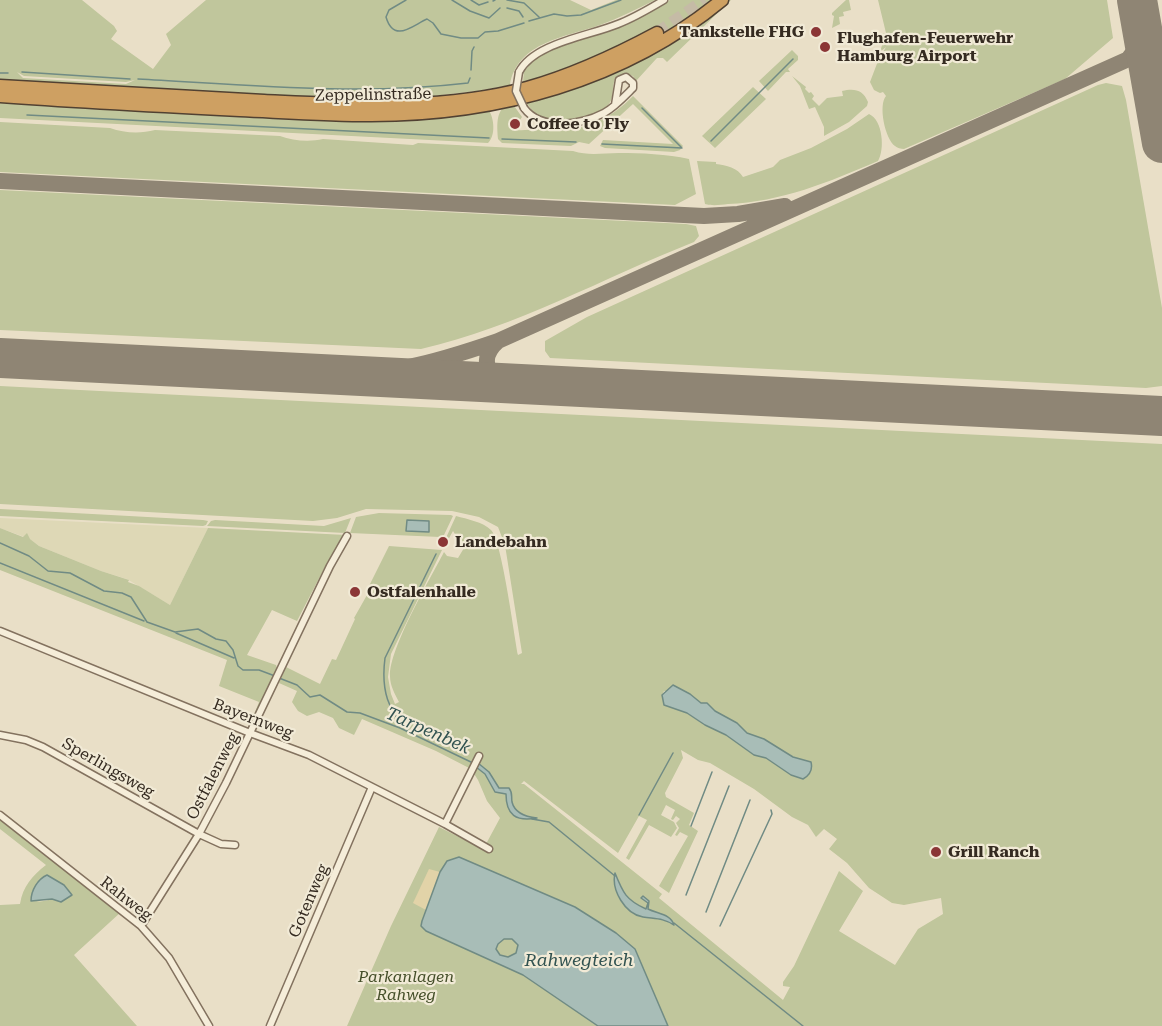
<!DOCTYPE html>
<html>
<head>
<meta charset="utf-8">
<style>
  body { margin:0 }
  canvas { display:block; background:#e9dfc7 }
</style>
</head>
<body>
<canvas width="1162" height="1026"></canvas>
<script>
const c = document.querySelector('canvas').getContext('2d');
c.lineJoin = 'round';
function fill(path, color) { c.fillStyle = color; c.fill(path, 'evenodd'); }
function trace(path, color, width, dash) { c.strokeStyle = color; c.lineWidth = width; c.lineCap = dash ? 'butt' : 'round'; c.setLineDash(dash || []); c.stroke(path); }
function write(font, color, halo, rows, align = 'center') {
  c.font = font + ' "Roboto Serif",serif'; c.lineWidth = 4.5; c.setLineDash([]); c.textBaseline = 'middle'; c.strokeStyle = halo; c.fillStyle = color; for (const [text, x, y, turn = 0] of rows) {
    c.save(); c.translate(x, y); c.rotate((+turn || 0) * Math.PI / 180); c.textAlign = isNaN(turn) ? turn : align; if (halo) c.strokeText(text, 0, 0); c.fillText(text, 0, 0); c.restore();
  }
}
fill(new Path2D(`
  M0 518 208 528 170 605 127 579 101 571 39 546 30 539 0 528Z`), '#ded8b6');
fill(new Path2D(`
  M0 0H82L114 26 117 31 111 39 153 69 171 45 166 34 206 0H570L591 10 616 0H655C637 9 619 18 600 25 566 37 517 42 510 85L477 91 424 97 345 99 0 80ZM17 72 24 76 126 82 135 80 126 84 23 78Z
  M670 0H717L683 24 567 69 523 82 524 71 536 58 554 49 619 27Z
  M726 0H731L667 62 663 58H657L636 81 633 76 626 74 616 77C611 85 615 96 609 104 598 118 551 126 536 114 533 112 528 105 525 101L556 92Z
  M846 0H849L851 10 843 12 844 16 839 17 840 24 832 28 834 16 832 15V13Z
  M878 0H1107L1113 38 1065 79 904 149C901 149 897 148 895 146 885 139 878 105 886 96L883 92 880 93 874 90 870 82 878 61 886 47 880 52 883 42 882 34 886 33Z
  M792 50 798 56V60L788 69 790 72H786L768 91 759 81Z
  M792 76 806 87 805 89 809 93 811 92 814 96 812 99 819 106 827 98 843 96 842 91C855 88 863 90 868 102L867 106 849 122 824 136V127L815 107 809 109 800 86Z
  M1106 83 1122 86 1126 100 1162 308V386L1146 388 550 358 545 351V341L587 317 1098 85Z
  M753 87 766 99 715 148 702 136Z
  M633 96 683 146 680 150 674 152 605 148 600 146 603 140 673 144 633 104 589 144 579 142 571 146 502 143 498 139C497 125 495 107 512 103L522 117 520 120 510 119 509 127C519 133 527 129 538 129L539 127C576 135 608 122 633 96Z
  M0 101 489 110C494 119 496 135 488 143L0 118Z
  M869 114C883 120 885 150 878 161 829 182 781 202 728 204 720 205 712 206 705 204L697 161 716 162V164C726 165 738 168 743 177L773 167 780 160 811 148 847 129Z
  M0 122 110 128C124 133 140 134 155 130L280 136C293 141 310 142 323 139L413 145 418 143 573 151C589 156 602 153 619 153 641 153 667 154 689 159L696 194 675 205 0 172Z
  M0 190 686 224 696 226 699 236 694 242C603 278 517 327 421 349L0 330Z
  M0 386 1162 444V1026H668L635 949 616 933 575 907 459 857 447 861 440 872 422 921 479 954 523 975 598 1026H347L391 926 439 827 489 852 491 848 486 844 500 818 487 801 478 780 471 769 436 751 362 719 354 735 339 728 333 718 319 712 307 716 298 711 292 702 297 691 279 683 286 667 320 684 332 659 336 660 355 619 354 618 371 588 369 586 389 546 442 550 391 654 388 677 391 694 395 704 399 702C395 694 390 686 390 676 389 649 430 579 444 552L447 556 458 558 464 548 453 531 448 540H445L456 516C467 519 483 522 491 530 502 541 514 635 518 655L522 653 505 545 498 527 479 517 452 511 366 509 337 518 313 521 0 504ZM664 691 690 694 701 703H707L715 711 737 723 747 733 764 739 793 757 811 762 803 779 791 775 766 758 754 755 726 735 705 725 687 713 664 705 662 695ZM681 750 698 760 710 763 754 789 792 817 808 825 816 837 824 829 837 839 829 849 847 863 869 888 892 903 904 905 941 898 943 914 918 929 895 965 839 931 863 891 839 871 794 966 783 982V986L790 987 783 1000 659 898 662 894 524 784H521L524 781 618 853 639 816 647 820 626 858 629 860 649 825 671 837 677 828 674 822 661 815 666 805 675 810 671 819 673 820 676 816 680 819 676 823 679 828 675 835 677 836 680 832 688 836 659 886 669 893 698 831 689 825 694 813 666 797 665 793 683 758Z
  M0 509 203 520 208 521 206 525 203 526 0 516Z
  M379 513 451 515 453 516 444 535 440 537 350 533 356 517Z
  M351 518 345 533 207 526 211 521 215 520 324 526Z
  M0 528 23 537 27 533 30 539 39 546 101 571 126 579 129 580 128 582 139 586 170 605 208 528 346 535 334 555 328 561 297 621 272 610 247 655 276 665 277 668 253 723 251 722 259 702 219 686 227 660 0 570Z
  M0 819 87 888 121 912 74 955 137 1026H0V905L20 904C23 886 32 876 46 865L0 829ZM39 881 59 883 68 889C58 896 43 906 31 899L33 891Z
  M504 939H512L518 945 516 953 508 958 500 955 496 949 498 944Z`), '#c0c69c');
fill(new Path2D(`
  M429 869 440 872 426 910 413 903Z`), '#e2d3a8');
const water = new Path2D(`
  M407 520 429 521V532L406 531Z
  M673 685 690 694 701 703H707L715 711 737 723 747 733 764 739 793 757 811 762C813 770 810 775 803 779L791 775 766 758 754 755 726 735 705 725 687 713 664 705 662 695Z
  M478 763 489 772 499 788H509C513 793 511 796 512 802 515 814 527 817 537 818 516 822 506 815 506 794L495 792 485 774 476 767Z
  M459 857 575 907 616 933 635 949 668 1026H598L523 975 426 931 421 926 422 921 440 872 447 861ZM504 939H512L518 945 516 953 508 957 500 955 496 949 498 944Z
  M615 873C623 893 626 900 646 909L648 903 641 898 643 896 649 901 648 909C658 914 671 914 674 925 663 918 656 919 643 917 625 914 611 890 615 873Z
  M47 875 64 885 72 895 61 902 52 899 31 901C31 890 38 879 47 875Z`);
fill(water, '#a8bdb7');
trace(water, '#708b84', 1.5);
trace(new Path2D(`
  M406 0 389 10 386 17C394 44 413 25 427 19L433 23 441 34 461 38H478L485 32 498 31 524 23
  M452 0 470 11 489 18 500 8
  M471 0 479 5 488 2
  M507 0 524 3 539 17
  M493 1 495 0
  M507 8 519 11 523 17
  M529 21 554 14 567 16 581 15 621 0
  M471 70 472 51 474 47
  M22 72 130 79
  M0 73H8
  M138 79C247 85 358 96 468 83L470 78
  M642 108 681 147
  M27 115 489 138
  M502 139 576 142
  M711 141 793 59
  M602 144 682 148
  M0 543 29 556 48 571 70 573 104 591 122 593 131 597 147 622 175 632 198 629 216 639 226 641 233 650 238 666 243 670H259L275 676
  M0 563 144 621
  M176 633 234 658
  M279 678 297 685 310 697 320 695 347 712 360 713 400 728 473 763
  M411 733C387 713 381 688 385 658L436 554
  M639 815 673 753
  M532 819 549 822 615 876
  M691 826 712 772
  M686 895 729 786
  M706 912 750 800
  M674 923 803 1026
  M720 926 772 814 771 810`), '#708b84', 1.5);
trace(new Path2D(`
  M1139 11 1140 0
  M1129 58 1139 45 1143 31
  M0 181 704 216 738 214 785 206
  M498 341C480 357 485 373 505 383
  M0 358H2
  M310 373C343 372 376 373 408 367 439 361 469 351 498 341L1162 44
  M1114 413 1162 408`), '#8f8574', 16);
trace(new Path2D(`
  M1137 0 1162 143
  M0 358 1162 416`), '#8f8574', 40);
trace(new Path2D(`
  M657 33 705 0`), '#c5bba6', 12, [12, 6]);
const street = new Path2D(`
  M519 72C534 43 589 36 618 24 634 18 649 9 664 0
  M524 108C541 131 581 125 604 113 615 107 624 97 633 88V83L626 77 619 80 615 105
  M0 631 250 733 309 755 445 824 489 849
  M0 735 26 740 43 747 199 834 221 844 235 845
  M0 815 141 926 169 958 209 1026
  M445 824 479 756
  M141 926 199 834 226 783 330 566 347 536
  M270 1026 372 787`);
const highway = new Path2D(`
  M0 86C88 91 176 96 264 101 351 105 442 111 527 88 573 75 616 55 657 33
  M0 96C80 102 160 106 240 110 284 112 328 115 371 115 497 115 624 81 722 0`);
trace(street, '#83725f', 9);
trace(highway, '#514132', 15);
trace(street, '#f5edd9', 6);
trace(highway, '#cea062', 12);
const streetBridge = new Path2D(`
  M519 72 516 91 524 108`);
trace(streetBridge, '#83725f', 9, []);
trace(streetBridge, '#f5edd9', 6);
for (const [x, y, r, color] of [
  [816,32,6,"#8b3636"],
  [825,47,6,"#8b3636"],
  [515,124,6,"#8b3636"],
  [443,542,6,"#8b3636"],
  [355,592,6,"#8b3636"],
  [936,852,6,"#8b3636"]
]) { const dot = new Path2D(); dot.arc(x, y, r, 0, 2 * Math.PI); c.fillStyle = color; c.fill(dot); trace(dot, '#f1ead6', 2); }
write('bold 16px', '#352b21', '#f1ead6', [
  ["Tankstelle FHG",804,32,"right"],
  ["Flughafen-Feuerwehr",837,38],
  ["Hamburg Airport",837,56],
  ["Coffee to Fly",527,124],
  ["Landebahn",455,542],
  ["Ostfalenhalle",367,592],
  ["Grill Ranch",948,852]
], 'left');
write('16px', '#352b21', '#f1ead6', [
  ["Zeppelinstraße",373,95,-1],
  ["Bayernweg",253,719,21],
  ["Sperlingsweg",108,768,30],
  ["Ostfalenweg",213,776,-63],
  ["Rahweg",126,899,38],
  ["Gotenweg",309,901,-67]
]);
write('italic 16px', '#454f2a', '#f1ead6', [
  ["Parkanlagen",406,977],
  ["Rahweg",406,995]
]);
write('italic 18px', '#325351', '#f1ead6', [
  ["Tarpenbek",428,731,24],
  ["Rahwegteich",579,961]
]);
</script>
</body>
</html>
